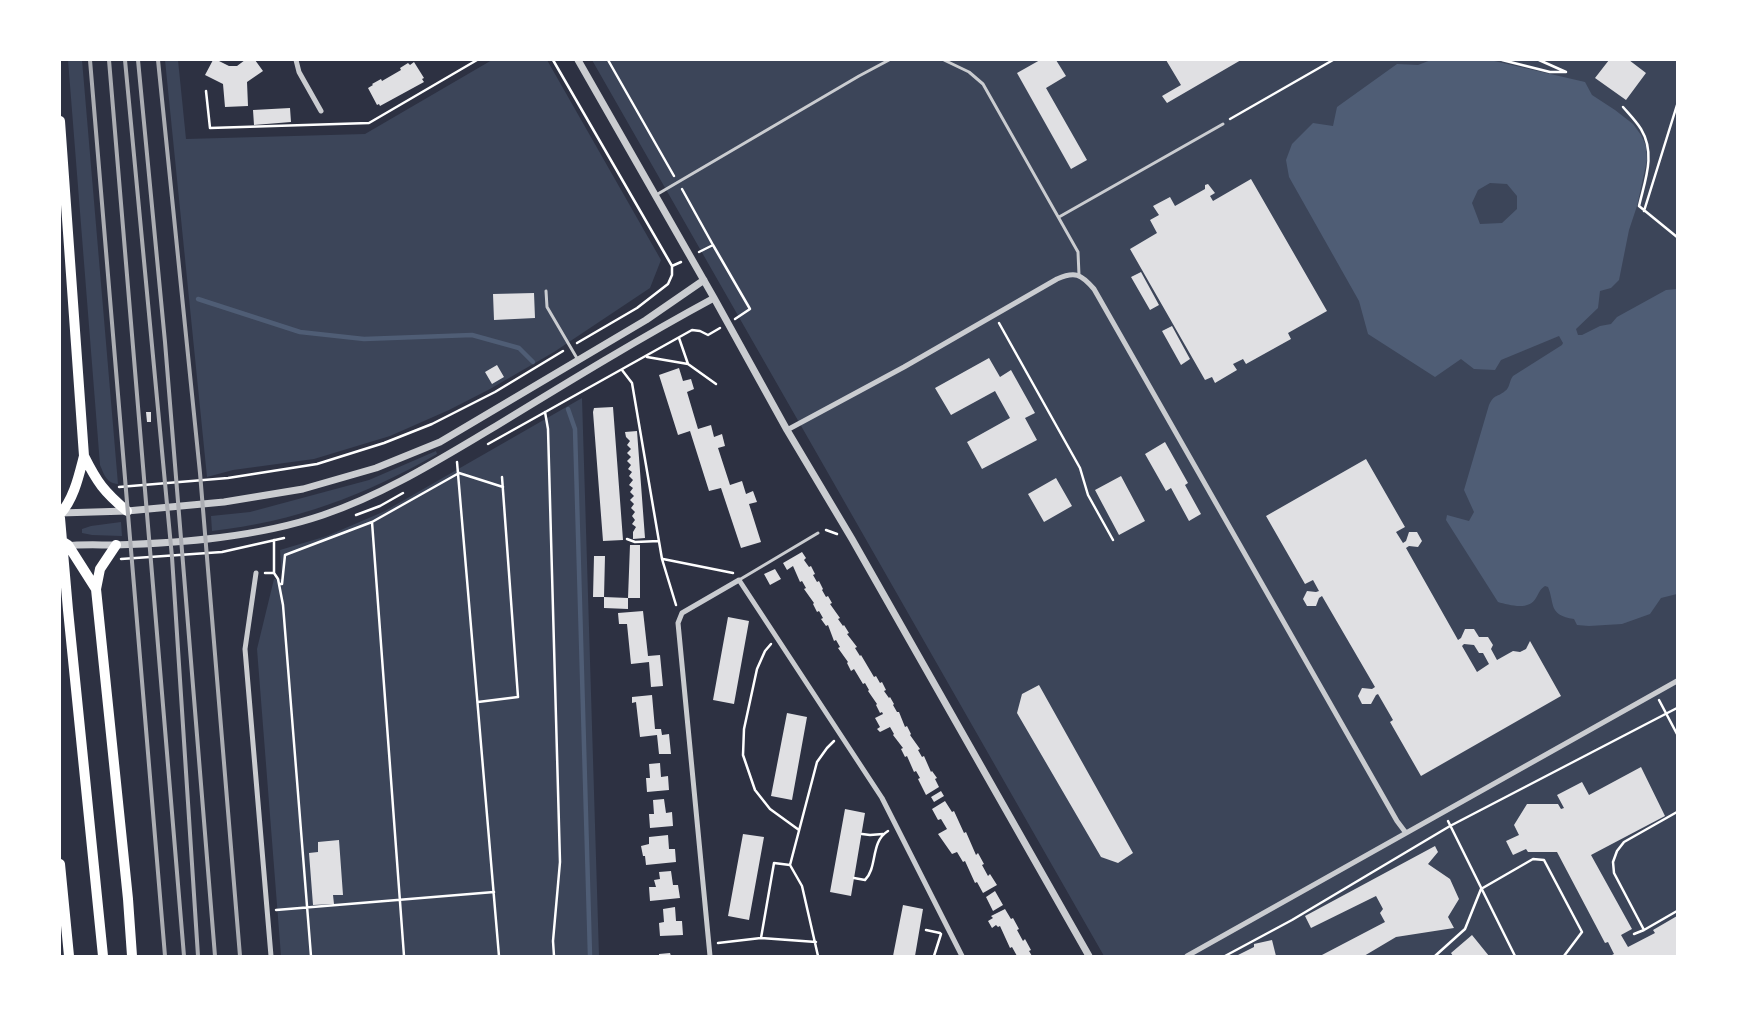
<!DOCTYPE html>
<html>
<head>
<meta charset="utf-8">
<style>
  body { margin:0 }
  #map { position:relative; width:1737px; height:1016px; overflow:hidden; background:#2d3142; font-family:"Open Sans",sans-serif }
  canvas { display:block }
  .frame { position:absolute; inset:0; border:61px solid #fff; pointer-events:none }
</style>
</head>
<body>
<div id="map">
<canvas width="1737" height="1016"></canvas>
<div class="frame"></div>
</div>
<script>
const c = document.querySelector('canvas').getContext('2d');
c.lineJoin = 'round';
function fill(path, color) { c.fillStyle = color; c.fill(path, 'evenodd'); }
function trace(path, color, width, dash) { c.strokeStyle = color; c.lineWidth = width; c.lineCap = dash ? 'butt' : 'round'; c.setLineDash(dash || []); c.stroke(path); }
fill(new Path2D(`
  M68 60H82L118 484C106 483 104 474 100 465Z
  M165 60H178L186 139 365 134 492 60H547L661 260 650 288 554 352 490 389 449 410 390 436 314 459 233 470 207 477Z
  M592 60H1677V956H1104Z
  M582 398 599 956H281L257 649 274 579H282L280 550 327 536 385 511Z
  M436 451 437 454C366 495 294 522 212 531L211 516 250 512 369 480Z
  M121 522 122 536 92 535 82 533V529L91 526Z`), '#3c4559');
fill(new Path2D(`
  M1431 60H1490L1585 82 1592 95 1615 110 1633 124 1641 135 1646 146 1647 160 1637 206 1629 230 1619 280 1611 288 1600 291 1598 308 1576 329 1578 335H1582L1600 326 1611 324 1617 317 1666 290 1677 289V594L1661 598 1650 614 1622 624 1589 626 1577 625 1574 619C1548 615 1555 604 1548 587L1545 586C1540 589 1539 593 1536 598 1529 611 1509 605 1498 602L1446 520 1447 515 1469 521 1474 512 1464 490 1489 405C1495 393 1497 398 1505 391 1510 388 1509 381 1513 376L1562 345 1563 343 1559 336 1501 360 1495 370 1474 369 1461 359 1435 377 1368 334 1359 301 1289 177 1286 160 1292 144 1313 123 1333 126 1337 107 1397 64 1418 65ZM1490 183 1507 184 1517 196V209L1502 223 1480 224 1472 203 1478 190Z`), '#4f5d75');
trace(new Path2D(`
  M198 299 300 332 364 339 472 335 519 348 533 362
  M568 409 575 429 590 956`), '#4f5d75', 4.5);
fill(new Path2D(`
  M213 60H217L229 66H237L245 60H255L263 71 247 82 248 106 225 107 223 84 205 75Z
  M1040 60H1056L1066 76 1046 88 1087 160 1071 169 1017 73Z
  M1166 60H1241L1167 103 1162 96 1181 85Z
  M1609 60H1629L1646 73 1626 100 1595 78Z
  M414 62 424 78 422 79 424 82 380 106 379 104 377 105 368 88 373 85 372 84 381 79 382 81 401 70 400 68 408 63 410 65Z
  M290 108 291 122 254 125 253 110Z
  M1251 179 1327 311 1288 333 1291 339 1246 364 1243 359 1233 364 1237 370 1215 383 1212 377 1205 380 1130 249 1157 233 1150 220 1159 215 1153 206 1170 197 1175 206 1205 189V185L1208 184 1215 193 1210 196 1213 201Z
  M1141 272 1159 305 1150 310 1131 277Z
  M534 293 535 318 494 320 493 294Z
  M1172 326 1190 359 1181 365 1162 331Z
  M989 358 1000 377 1011 370 1035 413 1025 418 1037 440 982 469 967 442 1010 418 995 391 951 415 935 388Z
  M497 365 504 377 492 384 485 372Z
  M679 368 683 381 691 379 694 389 687 392 698 429 711 425 714 437 722 434 725 446 718 448 730 485 742 481 746 494 753 491 757 502 749 504 761 542 741 548 721 488 709 491 690 431 678 435 659 375Z
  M613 407 623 540 603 541 593 412 594 408Z
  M146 412H151V422H147Z
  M637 431 645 538 633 539V532L636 527 632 524 635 520 632 516 635 512 631 508 634 504 630 500 634 496 630 492 633 488 629 485 633 480 629 476 632 472 628 469 631 465 627 461 631 457 627 453 631 449 627 445 630 441 626 437 625 432Z
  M1165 442 1188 483 1185 485 1201 514 1189 521 1171 488 1166 491 1145 454Z
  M1366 459 1405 527 1396 532 1403 543 1406 541 1409 532H1417L1422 541 1418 547 1409 546 1406 548 1458 640 1461 638 1465 629H1474L1479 637H1488L1493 645 1491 649 1497 660 1513 651 1520 652 1526 649 1530 641 1561 696 1421 776 1390 722 1393 720 1378 694 1376 695 1371 704H1362L1358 696 1362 688 1372 689 1375 687 1322 596 1319 598 1316 606H1307L1303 599 1307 591 1316 592 1319 591 1313 580 1305 584 1266 516ZM1464 644 1474 645 1479 653H1483L1489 664 1477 672 1462 646Z
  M1121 476 1145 521 1119 535 1095 490Z
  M1056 478 1072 506 1044 522 1028 494Z
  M630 545H640V598H628Z
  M802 552 806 558 804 560 809 567 811 566 815 574 813 575 817 582 819 581 823 589 822 590 826 597 828 596 832 603 830 604 840 618 838 619 843 626 844 625 849 633 847 634 857 647 855 648 860 656 861 655 874 677 876 676 880 683 882 682 886 690 884 691 889 698 890 697 894 704 893 705 897 712H899L905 727 907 726 911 734 910 735 920 749 918 750 922 757 924 756 931 772 932 771 937 778 935 779 939 787 926 795 918 779 920 778 916 771 914 772 907 756 905 757 901 749 903 748 893 735 894 734 890 727 880 732 877 729 880 727 875 718 883 714 882 712 880 713 876 705 877 704 868 691 869 690 865 683 863 684 854 669 851 671 847 663 848 662 838 648 840 647 836 640 834 641 828 625 826 626 821 619 823 618 819 611 817 612 813 604 814 603 804 589 806 588 802 581 800 582 793 566 787 570 783 563Z
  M594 556H605L604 597H593Z
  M775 569 781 579 770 585 764 574Z
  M604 597 628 598V609L604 608Z
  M643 611 648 656 660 655 663 686 651 687 649 662 631 664 627 624H619L618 613Z
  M728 617 749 621 734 704 713 700Z
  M1039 685 1133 853 1118 863 1101 857 1017 713 1022 694Z
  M652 695 655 729H661L662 735 669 734 671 754H659L657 735 640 737 636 702 632 703V697Z
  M787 713 807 717 792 800 771 796Z
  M660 763 661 777 668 776 669 790 647 792 646 778H650L649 764Z
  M1641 767 1665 816 1591 855 1632 929 1621 935 1628 947 1655 933 1653 930 1677 916V956H1610L1614 954 1608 942 1605 943 1557 852H1528L1526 849 1513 855 1506 841 1519 835 1514 825 1527 804H1558L1561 809 1564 808 1557 795 1582 782 1589 795Z
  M941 791 944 796 934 802 931 797Z
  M664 799 666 813 672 812 673 826 650 828 649 814H654L653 800Z
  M945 801 952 812 954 811 964 833 966 832 976 855 978 853 984 864 982 865 988 876 990 874 997 885 983 893 977 882 975 883 965 861 963 862 957 852 952 854 938 834 947 829 941 819 938 820 932 809Z
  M845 809 865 813 851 896 830 892Z
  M743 834 764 837 749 920 728 916Z
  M668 835 669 849H675L676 862 646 865 645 856H643L641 846 649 844V837Z
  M339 840 343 895H333L334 904 313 905 309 853 318 852V842Z
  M1435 846 1438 852 1428 864 1450 879 1459 899 1448 917 1454 928 1396 937 1364 956H1320L1385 922 1380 913 1383 909 1376 896 1311 928 1305 916Z
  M671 871 673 885H678L680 898 650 901 649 887H656L654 880 660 879 659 872Z
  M995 891 1003 905 993 911 986 897Z
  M903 905 923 909 915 956H893Z
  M675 907 676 921H682L683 935 660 936 659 923 664 922 663 909Z
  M1005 909 1011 919 1013 918 1019 929 1017 930 1023 941 1025 939 1031 950 1029 951 1032 956H1017L1012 947 1010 948 1000 926 998 927 996 925 992 928 988 921 993 918 991 916Z
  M1472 935 1489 956H1453L1451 953Z
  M1272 940 1276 956H1236L1254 947V944Z
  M670 953 671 956H659V954Z`), '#e0e0e3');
trace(new Path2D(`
  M553 60 672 266
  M608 60 674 176
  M1502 60 1550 72H1566L1539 60
  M206 91 210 128 369 123 477 60
  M1623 107C1629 114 1636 121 1641 129 1656 154 1645 180 1639 206L1677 237
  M1230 119 1333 60
  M682 189 713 245
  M1644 211 1677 105
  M699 252 713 245 750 309 735 319
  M999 323 1080 468 1088 495 1113 540
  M679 338 688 364
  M577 343 637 308 668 284 672 275V266L681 262
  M647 357 688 364 716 384
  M622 370 632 383 662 559 676 605
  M545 412 548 429 560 862 553 941 554 956
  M488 444 692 330 700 331 708 335 720 328
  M457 462 499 956
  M119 487 228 478 317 464 384 443 432 424 495 392 563 351
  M356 515 380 506 403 493
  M372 522 404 956
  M826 530 837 534
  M627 539 635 542 659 541
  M121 559 222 552 284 538
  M663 559 733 573
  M265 573H274V540
  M274 573 278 579 283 605 311 956
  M279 584H282L285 555 372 522 459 473 503 487
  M771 644 765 651 757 669 744 729 743 755 755 790 770 809 799 830
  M1659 700 1677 734
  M478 702 518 697 502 477
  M1448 821 1515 956
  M862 834 870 835 883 834
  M854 878 865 880C878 867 870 842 888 831
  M276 910 494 892
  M926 930 940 933
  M1644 930 1614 873 1613 862 1617 851 1624 842 1677 812
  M1634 934 1644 930 1677 911
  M761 938 774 863 790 865
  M718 943 761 938 816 942
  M818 956 802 886 790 865 817 762 827 748 834 741
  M934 956 941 934
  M1225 956 1292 920 1450 826 1677 708
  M1435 956 1465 929 1481 889 1533 859 1544 860 1582 932 1564 956`), '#fff', 2.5);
trace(new Path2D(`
  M944 60 969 72 983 84 1078 252 1079 275
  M656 195 859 76 889 60
  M1059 217 1223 124
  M546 291 547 307 578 360
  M739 580 818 533`), '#caccd0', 3);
trace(new Path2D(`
  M296 60 299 72 321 111
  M787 430 904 367 1057 279C1075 271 1081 274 1094 289L1397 821 1406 833
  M256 573 245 649 271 956
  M710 956 678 623 682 613 739 580 882 798 962 956
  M1187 956 1677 681`), '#caccd0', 5);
trace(new Path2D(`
  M578 60 714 298 787 430 852 539 1089 956
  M60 513 127 511 224 502 303 489 376 468 440 442 646 320 704 280
  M65 546C82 544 98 545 114 545 183 543 258 537 323 515 385 494 440 459 496 426 568 382 640 338 714 298`), '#caccd0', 7);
trace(new Path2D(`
  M60 121 84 456C79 475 74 499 60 514
  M84 456C97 482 104 492 127 511
  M60 518 68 610 103 956
  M60 540 68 545 96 589
  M116 545 100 569 96 589 128 899 132 956
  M60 864 69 956`), '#fff', 10);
trace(new Path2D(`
  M90 60 165 956
  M109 60 184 956
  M125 60 172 557 198 956
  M138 60 165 342 215 956
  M158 60 200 473 240 956`), '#abadb3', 4);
</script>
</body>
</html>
